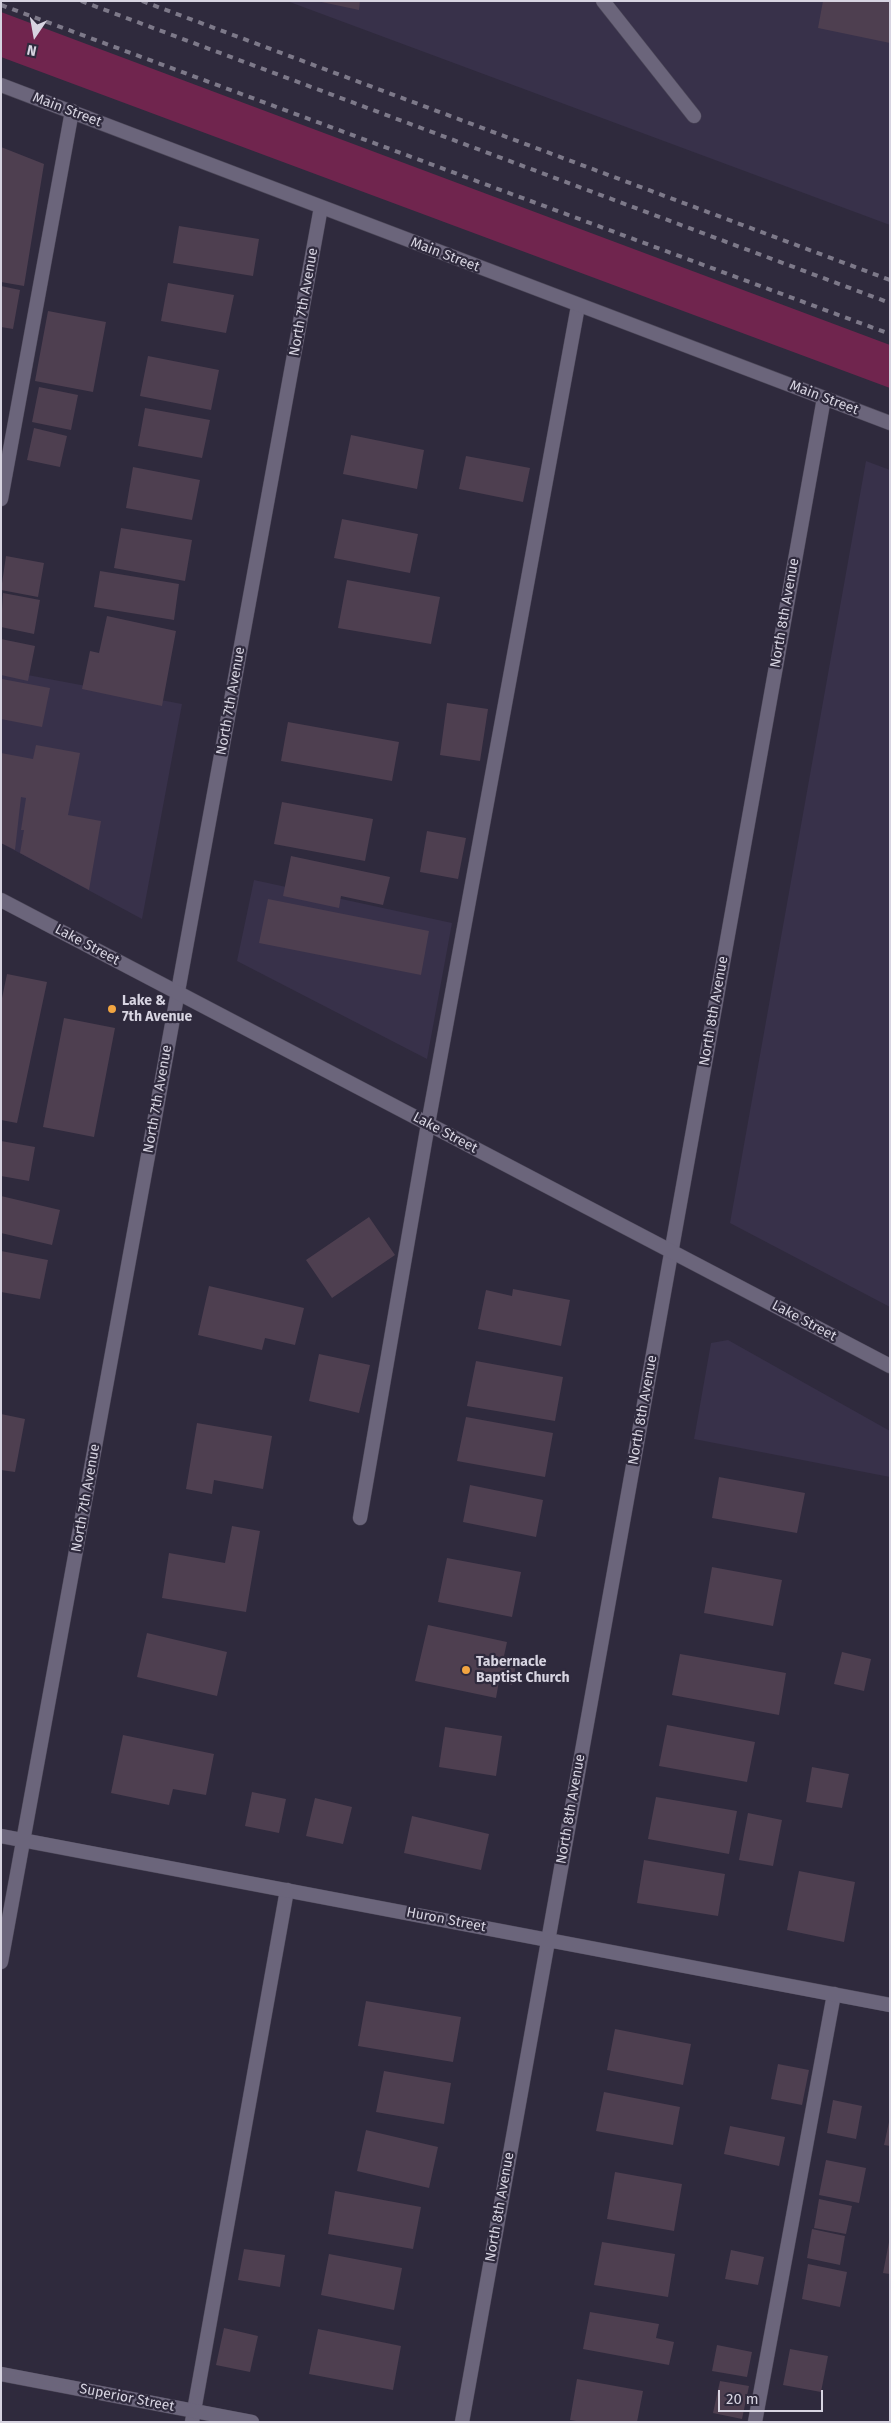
<!DOCTYPE html>
<html>
<head>
<meta charset="utf-8">
<style>
  body { margin:0 }
  #map { position:relative; width:891px; height:2423px; overflow:hidden; background:#2f2a3d; font-family:"Fira Sans",sans-serif }
  canvas { display:block }
  .frame { position:absolute; inset:0; border:2px solid #d7d4e1; pointer-events:none }
  .north { position:absolute; left:10px; top:10px; width:50px; height:50px; -webkit-text-stroke:4px #2f2a3d; paint-order:stroke; rotate:192deg; font-size:14px; font-weight:700; line-height:20px; text-align:center; color:#d7d4e1 }
  .north::after { content:''; display:block; margin:auto; width:18px; height:22px; background:#d7d4e1; clip-path:polygon(50% 0,100% 100%,50% 72%,0 100%) }
  .scale { position:absolute; left:718px; top:2390px; width:105px; height:22px; box-sizing:border-box; border:2px solid #d7d4e1; border-top:0; padding-left:6px; font-size:15px; line-height:18px; white-space:nowrap; color:#d7d4e1; -webkit-text-stroke:4px #2f2a3d; paint-order:stroke }
</style>
</head>
<body>
<div id="map">
<canvas width="891" height="2423"></canvas>
<div class="frame"></div>
<div class="north">N</div>
<div class="scale">20 m</div>
</div>
<script>
const c = document.querySelector('canvas').getContext('2d');
c.lineJoin = 'round';
function fill(path, color) { c.fillStyle = color; c.fill(path, 'evenodd'); }
function trace(path, color, width, dash) { c.strokeStyle = color; c.lineWidth = width; c.lineCap = dash ? 'butt' : 'round'; c.setLineDash(dash || []); c.stroke(path); }
function write(font, color, halo, rows, align = 'center') {
  c.font = font + ' "Fira Sans",sans-serif'; c.lineWidth = 4.5; c.setLineDash([]); c.textBaseline = 'middle'; c.strokeStyle = halo; c.fillStyle = color; for (const [text, x, y, turn = 0] of rows) {
    c.save(); c.translate(x, y); c.rotate((+turn || 0) * Math.PI / 180); c.textAlign = isNaN(turn) ? turn : align; if (halo) c.strokeText(text, 0, 0); c.fillText(text, 0, 0); c.restore();
  }
}
fill(new Path2D(`
  M287 1H890V225Z
  M866 461 890 470V1307L730 1223Z
  M1 670 182 704 142 919 1 843Z
  M254 880 452 923 427 1059 237 961Z
  M728 1340 890 1431V1477L694 1439 711 1343Z`), '#38314a');
fill(new Path2D(`
  M1 12 890 345V388L1 57Z`), '#70254e');
fill(new Path2D(`
  M317 1H360L359 10Z
  M823 1H890V43L818 28Z
  M1 147 44 164 24 286 1 282Z
  M179 226 259 239 253 276 173 263Z
  M168 283 234 295 226 333 161 321Z
  M1 286 20 290 13 329 1 327Z
  M48 311 106 322 93 392 35 381Z
  M148 356 219 370 211 410 140 396Z
  M39 387 78 395 71 430 32 422Z
  M145 408 210 420 202 458 138 446Z
  M34 428 67 436 60 467 27 460Z
  M351 435 424 450 417 489 343 474Z
  M466 456 530 468 523 502 459 489Z
  M133 467 200 480 192 520 126 508Z
  M342 519 418 534 410 573 334 558Z
  M121 528 192 540 185 581 114 568Z
  M6 556 44 563 38 597 1 590Z
  M100 571 179 584 174 620 94 607Z
  M347 580 440 597 431 644 338 628Z
  M3 593 40 600 34 634 1 627Z
  M107 616 176 631 162 706 82 689 90 651 99 653Z
  M1 639 35 646 28 681 1 675Z
  M2 679 50 688 42 727 1 719Z
  M447 703 488 709 480 761 440 755Z
  M288 722 399 742 392 781 281 761Z
  M36 745 80 753 68 815 101 821 89 890 20 853 24 830H21L26 798 21 797 15 850 1 843V753L33 759Z
  M282 802 373 819 365 861 274 844Z
  M427 831 466 838 458 879 420 872Z
  M291 856 390 877 383 905 341 896 339 908 283 896Z
  M268 899 429 931 421 975 259 943Z
  M7 974 47 982 17 1123 1 1120V1003Z
  M64 1018 115 1028 94 1137 43 1127Z
  M1 1141 35 1147 29 1181 1 1176Z
  M1 1196 60 1210 52 1245 1 1233Z
  M369 1217 395 1255 332 1298 306 1260Z
  M1 1251 48 1260 40 1299 1 1292Z
  M209 1286 304 1308 295 1345 265 1338 262 1350 198 1335Z
  M513 1289 570 1300 561 1346 478 1329 486 1290 512 1296Z
  M319 1354 370 1365 359 1413 309 1401Z
  M476 1361 563 1377 555 1421 467 1406Z
  M1 1414 25 1419 15 1472 1 1470Z
  M466 1417 553 1433 545 1477 457 1461Z
  M197 1423 272 1436 263 1489 214 1480 212 1494 186 1489Z
  M719 1477 805 1493 797 1533 712 1518Z
  M470 1485 543 1500 536 1537 463 1522Z
  M232 1526 260 1531 246 1612 162 1598 169 1553 225 1563Z
  M447 1558 521 1572 512 1617 438 1602Z
  M712 1567 782 1580 773 1626 704 1613Z
  M428 1625 507 1642 504 1656 517 1659 512 1685 499 1681 496 1698 415 1681Z
  M147 1633 227 1652 217 1696 137 1677Z
  M842 1652 871 1659 864 1691 834 1684Z
  M680 1654 786 1673 779 1715 672 1695Z
  M667 1725 755 1742 747 1782 659 1766Z
  M445 1727 502 1736 496 1776 439 1767Z
  M123 1735 214 1754 206 1795 173 1789 169 1805 111 1793Z
  M812 1767 849 1774 842 1808 806 1802Z
  M252 1792 286 1799 279 1833 245 1826Z
  M656 1797 737 1811 729 1854 648 1839Z
  M315 1798 352 1807 343 1844 306 1836Z
  M748 1813 782 1820 773 1866 739 1860Z
  M412 1816 489 1834 481 1870 404 1853Z
  M644 1860 725 1874 718 1916 637 1903Z
  M799 1871 855 1882 844 1942 787 1930Z
  M366 2001 461 2017 453 2062 358 2046Z
  M615 2029 691 2044 683 2085 607 2070Z
  M778 2064 809 2070 802 2105 771 2099Z
  M384 2071 451 2083 444 2124 376 2112Z
  M604 2092 680 2107 673 2145 596 2131Z
  M833 2100 862 2106 856 2139 827 2133Z
  M889 2122H890V2146L884 2145Z
  M730 2126 785 2137 779 2166 724 2154Z
  M366 2130 438 2147 429 2188 357 2171Z
  M826 2160 866 2168 859 2203 819 2195Z
  M615 2172 682 2184 674 2231 607 2219Z
  M335 2191 421 2207 413 2249 328 2234Z
  M819 2199 852 2206 846 2234 814 2228Z
  M812 2229 845 2236 840 2265 807 2258Z
  M602 2242 675 2254 668 2297 594 2285Z
  M889 2242H890V2274L883 2273Z
  M244 2249 285 2255 280 2287 238 2280Z
  M731 2250 764 2257 758 2285 725 2279Z
  M329 2254 402 2268 394 2310 321 2295Z
  M808 2264 847 2272 840 2307 802 2299Z
  M590 2312 659 2324 656 2338 674 2342 669 2365 583 2349Z
  M224 2328 258 2336 250 2372 216 2365Z
  M318 2329 401 2346 393 2390 309 2374Z
  M717 2345 752 2352 747 2377 712 2371Z
  M790 2349 828 2356 821 2392 783 2385Z
  M577 2379 643 2391 637 2422H582L570 2420Z
  M720 2381 749 2386 742 2419 713 2413Z`), '#4e3f50');
const service = new Path2D(`
  M603 1 694 116
  M1 499 72 111
  M360 1518 428 1124 578 306
  M192 2422 287 1890
  M755 2422 834 1994`);
const minor = new Path2D(`
  M1 85 890 423
  M1 1836 890 2005
  M1 1962 321 207
  M1 2374 252 2422
  M462 2422 824 398`);
const secondary = new Path2D(`
  M1 900 890 1366`);
trace(service, '#4d4859', 15);
trace(minor, '#4d4859', 15);
trace(secondary, '#4d4859', 15);
trace(service, '#6b657b', 14);
trace(minor, '#6b657b', 14);
trace(secondary, '#6b657b', 14);
trace(new Path2D(`
  M81 1 890 303
  M142 1 890 280
  M1 5 890 334`), '#7d7989', 4, [6, 6]);
for (const [x, y, r, color] of [
  [112,1009,5,"#f2a541"],
  [466,1670,5,"#f2a541"]
]) { const dot = new Path2D(); dot.arc(x, y, r, 0, 2 * Math.PI); c.fillStyle = color; c.fill(dot); trace(dot, '#2f2a3d', 2); }
write('14px', '#d7d4e1', '#2f2a3d', [
  ["Main Street",67,110,21],
  ["Main Street",445,255,21],
  ["North 7th Avenue",304,302,-80],
  ["Main Street",824,398,21],
  ["North 8th Avenue",785,613,-80],
  ["North 7th Avenue",231,701,-80],
  ["Lake Street",87,945,28],
  ["North 8th Avenue",714,1011,-80],
  ["North 7th Avenue",158,1099,-80],
  ["Lake Street",445,1133,28],
  ["Lake Street",804,1321,28],
  ["North 8th Avenue",643,1410,-80],
  ["North 7th Avenue",86,1498,-80],
  ["North 8th Avenue",571,1809,-80],
  ["Huron Street",446,1920,11],
  ["North 8th Avenue",500,2207,-80],
  ["Superior Street",127,2398,11]
]);
write('bold 14px', '#d7d4e1', '#2f2a3d', [
  ["Lake &",122,1001],
  ["7th Avenue",122,1017],
  ["Tabernacle",476,1662],
  ["Baptist Church",476,1678]
], 'left');
</script>
</body>
</html>
